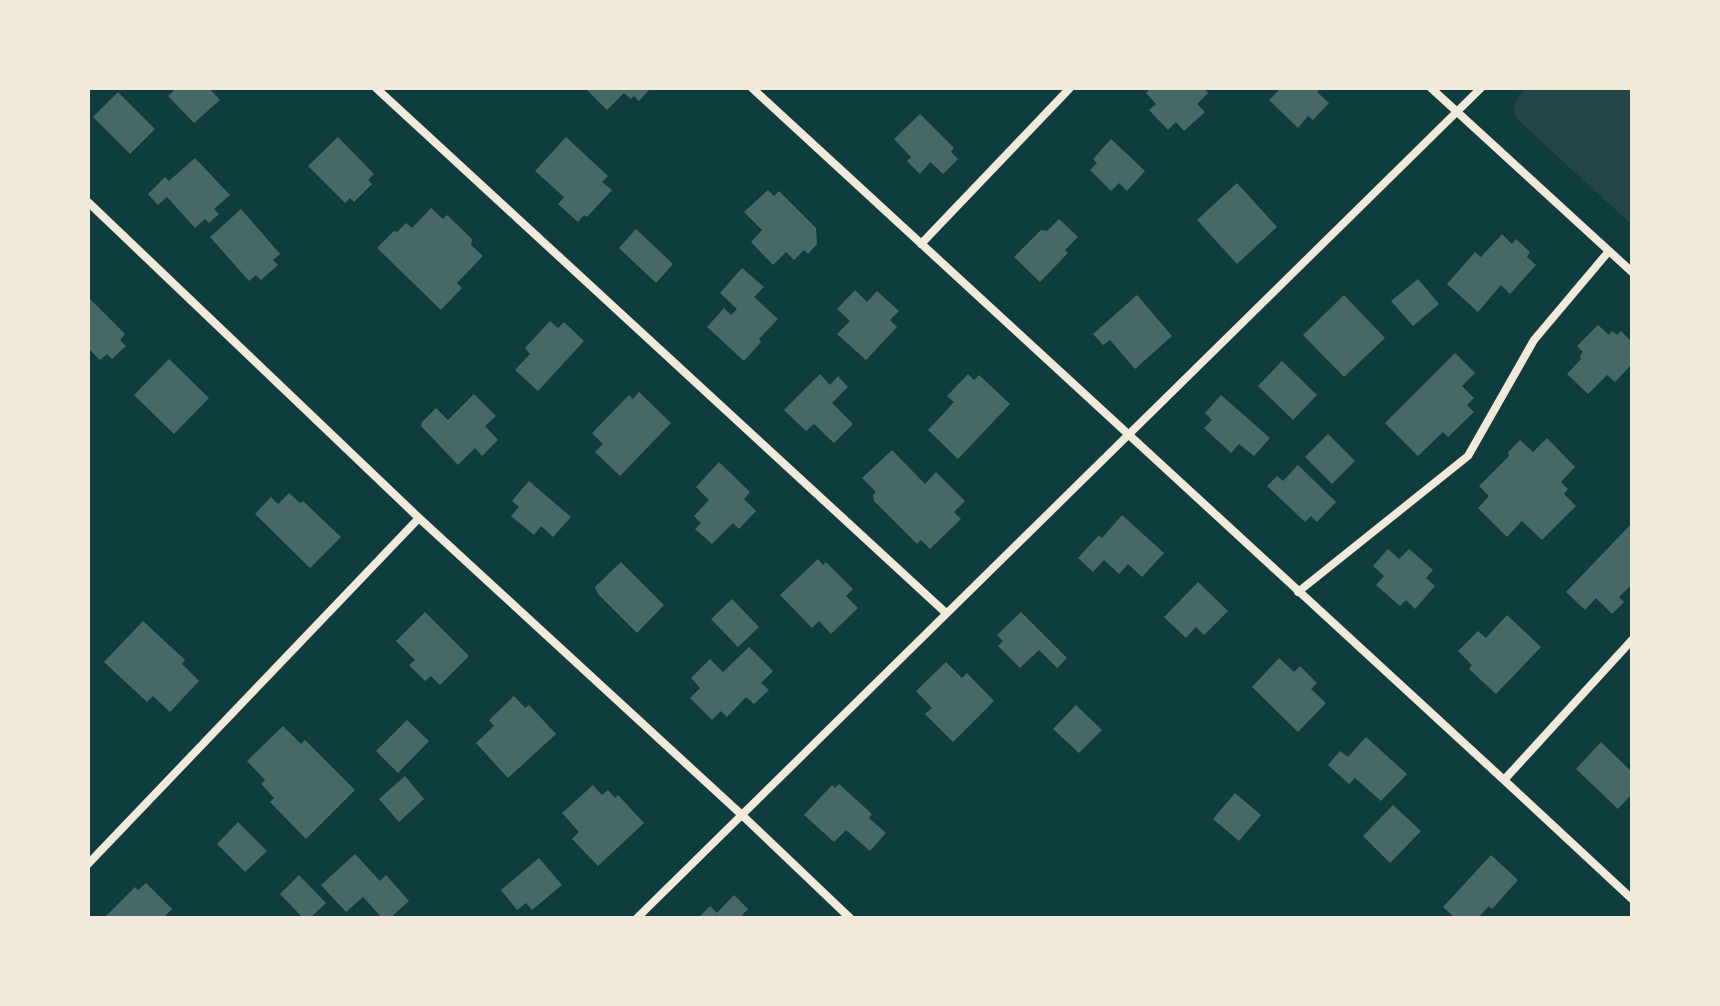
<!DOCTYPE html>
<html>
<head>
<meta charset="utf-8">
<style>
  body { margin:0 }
  #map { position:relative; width:1720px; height:1006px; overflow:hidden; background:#0f3d3e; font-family:"Noto Serif",serif }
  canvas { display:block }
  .frame { position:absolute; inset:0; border:90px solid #f1e9da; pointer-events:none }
</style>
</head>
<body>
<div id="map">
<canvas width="1720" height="1006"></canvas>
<div class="frame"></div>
</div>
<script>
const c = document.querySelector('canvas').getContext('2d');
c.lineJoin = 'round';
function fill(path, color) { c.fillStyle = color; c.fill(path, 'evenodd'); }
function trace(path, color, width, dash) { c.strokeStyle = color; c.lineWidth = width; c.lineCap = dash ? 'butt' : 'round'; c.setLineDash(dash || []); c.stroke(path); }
fill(new Path2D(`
  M1527 88H1632V225L1518 120C1510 106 1516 98 1527 88Z`), '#244646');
fill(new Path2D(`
  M177 88H209L220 100 194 123 168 96Z
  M585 88H651L639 101 634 96 631 99 624 93 607 110Z
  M1151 88H1204L1208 93 1197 104 1205 112 1184 131 1176 122 1168 130 1149 110 1156 104 1146 93Z
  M1281 88H1320L1317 92 1329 103 1313 120 1308 116 1298 128 1269 100Z
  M118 92 155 129 130 154 93 117Z
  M920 114 954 148 951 152 958 159 943 174 930 162 920 174 907 161 911 157 894 139Z
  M338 137 374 174 368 180 372 184 354 202 350 198 345 203 308 166Z
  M566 137 608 176 602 182 612 190 587 217 584 215 578 222 558 204 564 197 535 171Z
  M1111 139 1145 171 1127 191 1119 183 1111 191 1090 170 1097 163 1093 159Z
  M195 158 230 195 214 209 219 214 209 223 205 219 195 228 167 197 158 205 148 194 165 177 169 181Z
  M1237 183 1277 227 1237 264 1197 220Z
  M768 190 774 196 779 191 816 228 817 244 808 254 804 250 794 260 786 252 773 265 751 242 762 230 744 212Z
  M431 208 443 219 447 215 472 239 471 245 483 256 457 283 462 288 441 310 377 248 394 231 397 232 406 223 412 228Z
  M241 209 280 254 273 260 278 265 261 280 256 275 249 281 210 237Z
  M1059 219 1078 237 1065 250 1068 253 1040 282 1014 257 1041 230 1047 231Z
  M636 229 673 264 656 283 619 248Z
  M1502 234 1512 244 1516 239 1530 252 1527 257 1536 265 1510 294 1501 285 1478 312 1447 284 1475 252 1481 257Z
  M742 268 764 287 754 297 778 319 759 339 761 342 744 361 707 327 724 308 731 315 737 309 720 293Z
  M1418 279 1439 304 1413 326 1391 301Z
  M855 290 867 302 877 291 899 311 890 320 897 327 866 360 837 334 850 321 837 309Z
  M1137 295 1172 336 1135 369 1110 340 1103 345 1093 334Z
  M1344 295 1385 338 1344 377 1303 335Z
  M88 297 125 334 120 340 126 346 112 359 107 354 100 360 88 348Z
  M550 321 558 328 564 322 584 341 538 391 515 370 530 354 525 348Z
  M1598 325 1609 335 1612 331 1617 335 1621 331 1632 342 1630 348 1632 350V364L1615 382 1607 375 1588 394 1567 374 1581 359 1580 356 1583 352 1577 346Z
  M1455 353 1475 373 1462 386 1474 398 1467 405 1474 412 1448 437 1443 432 1418 456 1385 423Z
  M169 359 209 398 174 434 134 395Z
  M1282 361 1317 395 1293 420 1258 386Z
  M820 374 830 385 838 376 848 387 832 403 853 424 834 443 814 424 806 431 784 410Z
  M968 374 974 380 979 375 1010 404 958 459 928 430 954 402 947 396Z
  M639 392 671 423 620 476 595 452 603 444 592 433 629 395 633 399Z
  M474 394 496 416 485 426 498 440 482 456 475 448 458 465 421 426 422 422 436 408 448 420Z
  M1221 395 1270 438 1254 456 1239 444 1231 453 1204 428 1212 420 1205 413Z
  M1328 434 1355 461 1332 484 1305 457Z
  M1547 438 1575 467 1561 482 1568 489 1564 494 1576 506 1542 540 1522 521 1507 537 1478 508 1489 496 1479 486 1509 456 1508 452 1520 440 1533 452Z
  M892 450 925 484 936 472 965 501 954 512 961 519 930 549 921 540 917 544 874 501 873 495 876 492 862 478Z
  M719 462 750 492 744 499 756 511 739 529 733 523 712 544 695 529 701 523 694 516 709 500 696 487Z
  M1298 465 1336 502 1317 522 1311 516 1305 522 1267 486 1277 476 1283 481Z
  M529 481 571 517 553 537 541 526 534 535 511 516 519 507 512 501Z
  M289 493 300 503 303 501 341 537 310 568 255 514 271 497 278 504Z
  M1122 515 1164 553 1142 577 1128 564 1119 574 1104 560 1093 572 1078 558 1099 535 1102 538Z
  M1632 523V584L1619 597 1624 602 1612 614 1596 598 1585 610 1566 592Z
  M1388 549 1399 559 1409 549 1433 570 1426 578 1435 586 1415 609 1406 600 1400 606 1376 585 1384 576 1373 566Z
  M818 559 823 565 826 562 853 589 846 596 858 608 831 634 819 621 812 628 780 595Z
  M621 562 664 605 637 633 598 594 595 587Z
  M1198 582 1228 611 1204 635 1196 627 1186 638 1164 617Z
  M732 599 759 627 738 647 711 619Z
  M425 612 469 656 440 685 431 676 425 681 409 665 415 660 396 641Z
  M1021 612 1067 658 1057 668 1039 650 1020 668 998 646 1003 641 997 635Z
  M1507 615 1541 647 1496 694 1469 669 1472 665 1458 651 1478 631 1486 638Z
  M143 621 185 660 182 664 199 681 170 712 153 696 147 702 104 662Z
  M749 647 773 671 761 683 769 690 754 704 746 697 727 717 721 711 712 720 690 698 700 688 691 678 710 659 723 672Z
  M1279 658 1294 672 1300 666 1317 683 1311 689 1326 703 1298 732 1252 687Z
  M946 662 962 678 967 673 994 701 953 742 925 714 932 708 916 691Z
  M514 696 525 708 529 705 556 734 508 778 476 743 494 726 489 720Z
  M1076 705 1102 730 1079 753 1053 729Z
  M407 720 429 741 398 773 376 751Z
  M283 726 301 744 305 740 355 790 306 839 270 802 274 798 261 784 265 780 247 761Z
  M1366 737 1407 774 1381 801 1355 778 1349 784 1328 765 1340 751 1348 757Z
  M1601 742 1632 772V794L1618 809 1576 769Z
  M405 776 424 799 399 822 379 799Z
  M839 784 872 814 869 818 886 833 870 851 846 830 834 842 804 815 832 785 835 788Z
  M593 785 602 795 608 790 615 798 618 795 644 823 598 866 572 839 579 832 562 813Z
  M1235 793 1261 815 1239 841 1213 819Z
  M1393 805 1421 831 1390 863 1363 836Z
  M238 822 267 851 245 872 217 844Z
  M355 854 380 881 386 875 409 901 390 918H382L363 897 346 912 321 885Z
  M1491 855 1518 880 1492 909 1489 906 1478 918H1455L1443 907Z
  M539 858 562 885 532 910 526 903 517 910 501 890Z
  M299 875 326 903 310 918H303L280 894Z
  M146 883 172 909 163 918H108L106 916 135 887 138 890Z
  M734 895 748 909 742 915 746 918H698L710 906 717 913Z`), '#486865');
trace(new Path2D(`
  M376 88 946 613
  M752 88 1504 780 1632 899
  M1431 88 1632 272
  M88 202 419 518 743 816 850 918
  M921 244 1070 88
  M1298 592 1468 456 1534 340 1609 251
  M1504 780 1632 640
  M88 864 419 518
  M637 918 1481 88`), '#f1e9da', 8);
</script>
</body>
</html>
